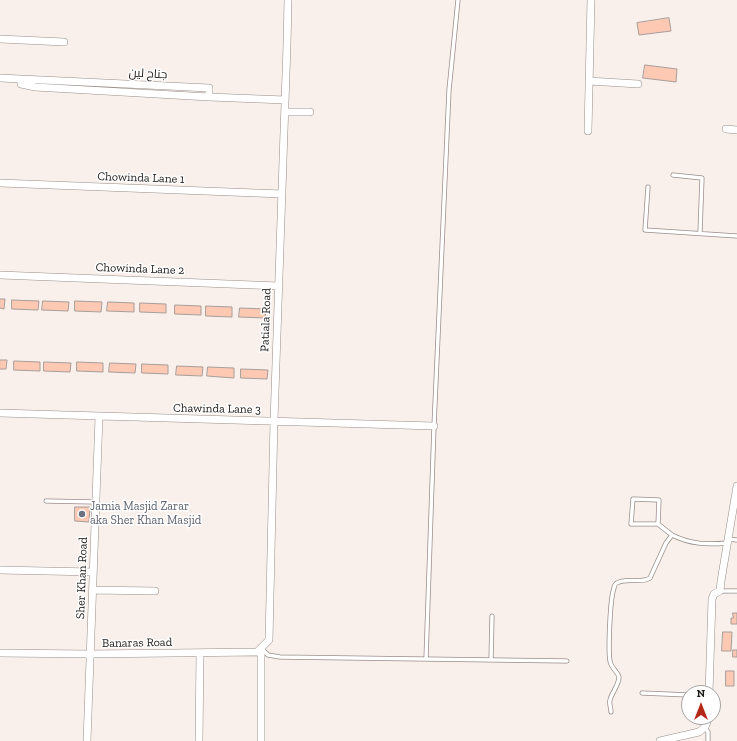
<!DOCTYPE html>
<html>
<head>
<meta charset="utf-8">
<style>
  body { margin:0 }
  #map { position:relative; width:737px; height:741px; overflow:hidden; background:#f9efeb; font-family:"Zilla Slab",serif }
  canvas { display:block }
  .north { position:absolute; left:681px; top:685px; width:40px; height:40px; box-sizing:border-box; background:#fff; border:1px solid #a4a3a2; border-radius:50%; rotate:0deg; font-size:11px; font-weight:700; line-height:16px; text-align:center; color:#1c1817 }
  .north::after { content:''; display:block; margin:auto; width:14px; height:18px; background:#b52718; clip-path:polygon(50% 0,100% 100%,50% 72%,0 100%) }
</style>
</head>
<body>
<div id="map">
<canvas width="737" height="741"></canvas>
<div class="north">N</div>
</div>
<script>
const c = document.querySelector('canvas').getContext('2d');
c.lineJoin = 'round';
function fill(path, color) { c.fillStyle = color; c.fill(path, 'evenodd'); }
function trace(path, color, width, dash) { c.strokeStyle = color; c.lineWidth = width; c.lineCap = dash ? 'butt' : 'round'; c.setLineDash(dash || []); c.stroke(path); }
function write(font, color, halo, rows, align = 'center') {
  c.font = font + ' "Zilla Slab",Cairo,serif'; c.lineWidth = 3; c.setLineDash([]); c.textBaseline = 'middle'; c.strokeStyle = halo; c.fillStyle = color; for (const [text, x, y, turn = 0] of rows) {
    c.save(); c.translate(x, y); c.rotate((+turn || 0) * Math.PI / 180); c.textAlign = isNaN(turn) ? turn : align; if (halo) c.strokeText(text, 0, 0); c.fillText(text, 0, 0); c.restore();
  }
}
const building = new Path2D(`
  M669 18 671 31 639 35 637 23Z
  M645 65 677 69 676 82 643 78Z
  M0 299H5L4 309 0 308Z
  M12 300 39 301 38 310 12 309Z
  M43 301 69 302 68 311 42 310Z
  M75 301 102 302 101 312 75 311Z
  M108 302 134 303V312L107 311Z
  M140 303 166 304V313L140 312Z
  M175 305 201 306V315L175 314Z
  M206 306 232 307V317L206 316Z
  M240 308 266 309 265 318 239 317Z
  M0 360H7L6 369H0Z
  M14 361 40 362V371L14 370Z
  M44 362 71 363 70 372 44 371Z
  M77 362 103 363V372L77 371Z
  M110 363 136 364 135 373 109 372Z
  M142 364 168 365V374L142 373Z
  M177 366 203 367 202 376 176 375Z
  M208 367 234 368V378L207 376Z
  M241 369 268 370 267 379 241 378Z
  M75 507H90L89 522 75 521Z
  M733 613H737V624H731V618H733Z
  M723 632H732L731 651H722Z
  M733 650H737V657H733Z
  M726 671H734V686H726Z`);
fill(building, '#fdc9b3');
trace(building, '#a79d9a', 1);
const lane = new Path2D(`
  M673 175 702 178 700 233
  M648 187 645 230 737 236
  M46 501 96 502
  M658 524H631L633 499 659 500 658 524 672 535
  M728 539 737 540
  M720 591H737
  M262 649 268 655 280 657 567 661
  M426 659 434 426 449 90 458 0
  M491 660 492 616
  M642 693 689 695
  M611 712C611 708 609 704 610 700 612 692 619 685 619 677 618 672 611 668 610 661 608 650 610 598 614 588 614 586 616 583 617 583 626 577 641 584 650 578L666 543 672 535C690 544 707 545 727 543
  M705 727 708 732V741`);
const street = new Path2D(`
  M0 39 64 42
  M0 78 209 88V97L285 100
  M21 79V84L35 87 209 97
  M589 81 638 84
  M285 112H310
  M726 129 737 130
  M588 131 591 0
  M0 183 282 194
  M0 275 279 286
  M0 413 434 426
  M0 570 93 572
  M93 590 155 591
  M0 653 89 654 257 652 269 640 274 421 287 45 288 0
  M709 693 712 599 714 594 720 591 721 581 737 486
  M87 741 99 417
  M199 741 200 653
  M261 741V648
  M660 741 699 732 705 727 709 717`);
trace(lane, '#978e8a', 5);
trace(street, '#978e8a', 8);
trace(lane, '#fff', 3.5);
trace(street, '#fff', 7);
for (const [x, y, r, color] of [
  [82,514,4,"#6b7280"]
]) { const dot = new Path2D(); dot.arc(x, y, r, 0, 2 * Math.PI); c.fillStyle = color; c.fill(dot); trace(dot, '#fff', 1.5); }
write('12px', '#1c1817', '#fff', [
  ["جناح لین",148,74,3],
  ["Chowinda Lane 1",141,178,2],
  ["Chowinda Lane 2",140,269,2],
  ["Patiala Road",266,320,-88],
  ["Chawinda Lane 3",217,409,1],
  ["Sher Khan Road",82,578,-88],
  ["Banaras Road",137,643,-1]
]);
write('12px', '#5b616d', '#fff', [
  ["Jamia Masjid Zarar",90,507],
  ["aka Sher Khan Masjid",90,521]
], 'left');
</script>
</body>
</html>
